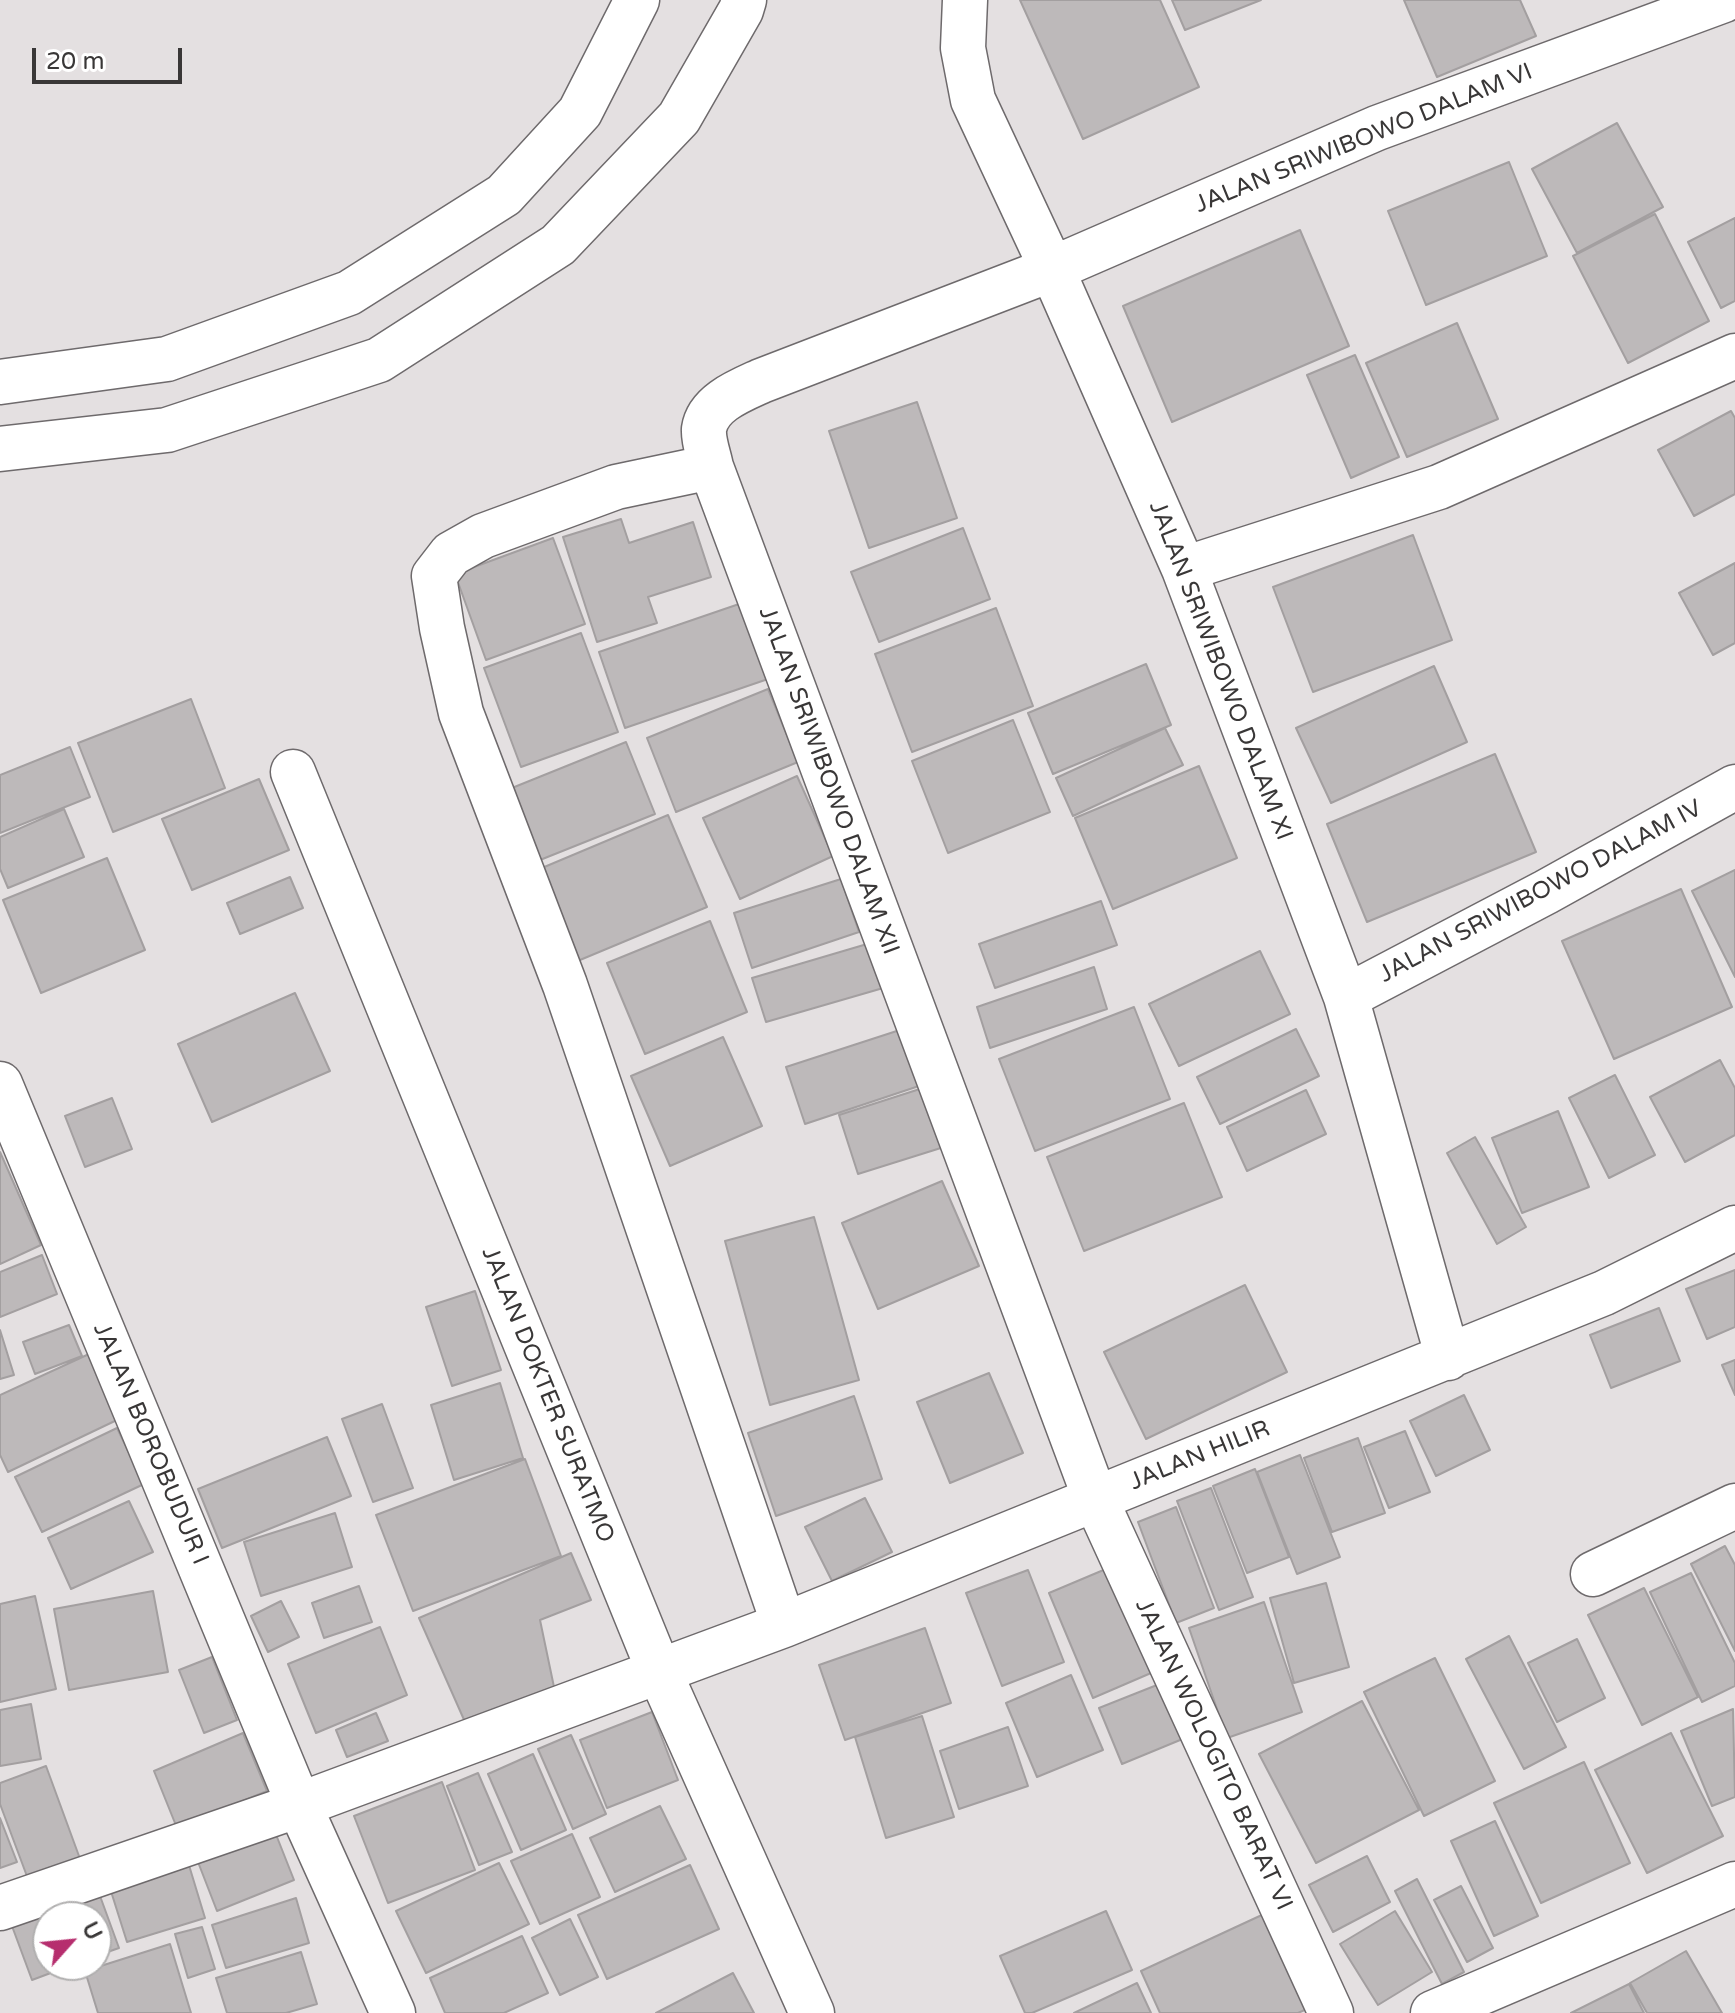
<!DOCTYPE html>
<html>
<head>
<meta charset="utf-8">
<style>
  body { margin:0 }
  #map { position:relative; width:1735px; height:2013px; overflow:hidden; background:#e4e0e1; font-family:"Varela Round",sans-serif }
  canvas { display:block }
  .north { position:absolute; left:32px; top:1901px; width:80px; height:80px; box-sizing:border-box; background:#fff; border:2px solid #b0afaf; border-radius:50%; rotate:63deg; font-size:22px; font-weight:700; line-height:32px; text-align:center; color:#393737 }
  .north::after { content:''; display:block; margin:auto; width:28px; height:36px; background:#b62e6e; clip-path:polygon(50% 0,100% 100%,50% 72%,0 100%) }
  .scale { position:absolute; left:32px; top:48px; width:150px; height:36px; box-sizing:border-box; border:4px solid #393737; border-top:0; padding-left:10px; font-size:24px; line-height:28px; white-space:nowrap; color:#393737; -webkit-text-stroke:6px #fff; paint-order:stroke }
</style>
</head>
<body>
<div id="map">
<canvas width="1735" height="2013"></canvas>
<div class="north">U</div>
<div class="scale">20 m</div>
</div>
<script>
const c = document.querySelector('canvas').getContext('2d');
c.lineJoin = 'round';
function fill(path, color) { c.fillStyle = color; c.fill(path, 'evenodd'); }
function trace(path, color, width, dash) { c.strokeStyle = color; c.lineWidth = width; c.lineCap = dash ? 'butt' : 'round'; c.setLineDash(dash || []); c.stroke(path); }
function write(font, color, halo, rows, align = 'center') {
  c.font = font + ' "Varela Round",sans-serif'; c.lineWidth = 6; c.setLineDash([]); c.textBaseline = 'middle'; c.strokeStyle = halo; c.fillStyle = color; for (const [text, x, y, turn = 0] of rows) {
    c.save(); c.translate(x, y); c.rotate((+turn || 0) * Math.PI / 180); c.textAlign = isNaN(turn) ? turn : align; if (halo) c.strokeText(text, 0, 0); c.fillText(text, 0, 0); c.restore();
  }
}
const building = new Path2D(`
  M1020 0H1160L1199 87 1083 139Z
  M1172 0H1261L1185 30Z
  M1404 0H1520L1536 36 1437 77Z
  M1617 123 1663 207 1577 253 1532 169Z
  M1509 162 1547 256 1426 305 1388 211Z
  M1655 214 1709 321 1628 363 1573 256Z
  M1735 218V301L1721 308 1688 242Z
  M1300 230 1349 346 1172 422 1123 306Z
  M1457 323 1498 419 1407 457 1366 363Z
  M1355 355 1399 457 1351 478 1307 375Z
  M917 402 957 518 869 548 829 431Z
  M1731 411 1735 418V494L1694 516 1658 450Z
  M621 519 629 543 693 522 711 577 648 597 657 623 597 642 563 537Z
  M963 528 990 599 879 642 851 572Z
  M1413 535 1452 640 1313 692 1273 587Z
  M553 538 585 624 486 660 455 574Z
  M1735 563V643L1713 655 1679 593Z
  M742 603 768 679 625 728 599 652Z
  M996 608 1033 706 912 752 875 654Z
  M581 633 618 732 521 767 484 668Z
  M1146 664 1171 725 1053 774 1028 713Z
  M1434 666 1467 742 1331 803 1296 728Z
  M768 689 798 762 676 812 647 738Z
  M191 699 225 788 113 832 78 743Z
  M1013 720 1050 812 948 853 912 761Z
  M1165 728 1183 765 1073 816 1056 778Z
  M626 742 655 814 530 864 502 792Z
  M70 747 90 797 0 833V775Z
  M1495 754 1536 852 1367 922 1327 824Z
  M1199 766 1237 858 1113 909 1075 818Z
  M797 776 833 856 740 899 703 818Z
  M259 779 289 850 192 890 162 819Z
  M64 809 84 857 8 888 0 869V837Z
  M668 815 707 907 568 965 530 873Z
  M107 858 145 950 41 993 3 900Z
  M1735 870V977L1692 891Z
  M290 877 303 908 240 934 227 903Z
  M841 879 859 932 752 968 734 913Z
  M1681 889 1732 1007 1614 1059 1562 941Z
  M1101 901 1117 945 995 988 979 944Z
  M710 921 747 1012 645 1054 607 963Z
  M884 939 897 984 766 1022 752 978Z
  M1260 951 1290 1014 1179 1066 1149 1004Z
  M1094 967 1107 1009 990 1048 977 1007Z
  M295 993 330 1071 212 1122 178 1044Z
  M1134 1007 1170 1099 1035 1151 999 1059Z
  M906 1028 925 1084 805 1124 786 1067Z
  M1296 1029 1319 1076 1220 1124 1197 1077Z
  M723 1037 762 1126 670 1166 631 1076Z
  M1720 1060 1735 1088V1135L1685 1162 1650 1097Z
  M1615 1075 1655 1155 1609 1178 1569 1098Z
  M926 1087 944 1147 858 1174 839 1115Z
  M1306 1090 1326 1134 1247 1171 1227 1127Z
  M112 1098 132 1149 85 1167 65 1116Z
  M1184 1103 1222 1197 1084 1251 1047 1157Z
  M1558 1111 1589 1187 1522 1213 1492 1138Z
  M1475 1137 1526 1227 1497 1244 1447 1153Z
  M0 1152 41 1245 0 1264Z
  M942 1181 979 1266 878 1309 842 1223Z
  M814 1217 859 1380 770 1405 725 1241Z
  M42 1255 57 1294 0 1317V1272Z
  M1735 1270V1327L1707 1339 1686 1289Z
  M1245 1285 1287 1372 1146 1439 1104 1352Z
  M475 1291 501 1370 452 1386 426 1307Z
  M1659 1308 1680 1361 1611 1388 1590 1335Z
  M69 1325 82 1356 35 1374 23 1342Z
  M0 1330 14 1375 0 1379Z
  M89 1354 119 1419 8 1472 0 1455V1395Z
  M1735 1360V1395L1722 1365Z
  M989 1373 1023 1453 950 1483 917 1402Z
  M500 1383 523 1458 454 1480 431 1405Z
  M1464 1395 1490 1450 1436 1476 1410 1421Z
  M854 1396 882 1479 776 1516 748 1433Z
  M382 1404 413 1488 373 1502 342 1419Z
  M117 1428 144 1484 42 1532 15 1477Z
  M1405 1431 1430 1492 1389 1508 1364 1447Z
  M327 1437 351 1496 222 1548 198 1489Z
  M1358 1438 1385 1513 1332 1532 1304 1458Z
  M1300 1455 1340 1557 1297 1574 1257 1472Z
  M525 1459 561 1556 413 1611 376 1515Z
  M1255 1469 1289 1557 1247 1573 1213 1486Z
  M1211 1488 1253 1597 1219 1610 1177 1501Z
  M865 1498 892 1552 832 1581 805 1527Z
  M129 1501 153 1552 71 1589 48 1538Z
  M1176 1507 1214 1608 1176 1623 1138 1522Z
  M335 1513 352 1567 261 1596 244 1542Z
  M1725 1546 1735 1565V1651L1691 1564Z
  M571 1553 591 1600 540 1620 554 1687 465 1722 419 1618Z
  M1113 1566 1158 1670 1093 1698 1049 1593Z
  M1028 1570 1064 1662 1002 1686 966 1593Z
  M1691 1573 1735 1663V1686L1702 1702 1650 1592Z
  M1326 1583 1349 1667 1294 1683 1270 1598Z
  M359 1586 372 1622 324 1638 312 1603Z
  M1644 1588 1698 1697 1642 1725 1588 1615Z
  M153 1591 168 1672 69 1690 54 1609Z
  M35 1596 56 1689 0 1702V1604Z
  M281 1601 299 1637 268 1652 251 1616Z
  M1264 1602 1302 1712 1227 1738 1189 1628Z
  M380 1627 407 1695 316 1733 288 1664Z
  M925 1628 951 1703 845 1740 819 1665Z
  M1509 1636 1566 1747 1524 1769 1466 1659Z
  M1577 1639 1605 1698 1557 1722 1528 1663Z
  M212 1657 237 1720 204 1733 179 1670Z
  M1435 1658 1495 1781 1424 1816 1364 1692Z
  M1071 1675 1103 1750 1037 1777 1006 1703Z
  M1162 1683 1185 1738 1122 1764 1099 1708Z
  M1362 1701 1419 1810 1316 1863 1259 1754Z
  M31 1704 41 1759 0 1766V1710Z
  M1733 1709 1735 1797 1712 1806 1681 1731Z
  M652 1712 678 1780 607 1808 580 1740Z
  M376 1713 388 1741 347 1757 336 1730Z
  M922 1716 954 1817 886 1838 855 1737Z
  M1008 1727 1028 1786 959 1809 940 1751Z
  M243 1733 267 1791 177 1828 154 1771Z
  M1671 1733 1723 1836 1647 1873 1595 1770Z
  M571 1735 606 1814 573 1829 538 1749Z
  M533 1754 566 1830 521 1850 488 1774Z
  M1584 1762 1630 1863 1541 1903 1494 1803Z
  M46 1766 83 1867 31 1887 0 1804V1783Z
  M478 1773 512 1852 479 1865 447 1786Z
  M442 1782 475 1870 388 1903 354 1816Z
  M660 1806 686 1859 615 1892 590 1838Z
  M0 1818 17 1862 0 1868Z
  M1495 1821 1538 1916 1494 1936 1451 1841Z
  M275 1832 294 1880 217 1911 198 1862Z
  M572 1834 600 1897 540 1924 511 1861Z
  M1367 1856 1390 1902 1333 1932 1309 1885Z
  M188 1862 205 1918 127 1942 109 1885Z
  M499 1863 529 1924 426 1973 396 1911Z
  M690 1865 719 1929 607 1979 578 1915Z
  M1417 1879 1464 1972 1442 1984 1395 1891Z
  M96 1885 119 1948 96 1956V1917H48V1965H72L32 1980 9 1918Z
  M1461 1886 1493 1948 1467 1962 1434 1900Z
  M296 1898 309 1943 226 1968 212 1925Z
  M1106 1911 1132 1970 1032 2013H1025L1000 1956Z
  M1395 1911 1432 1972 1378 2005 1340 1944Z
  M1264 1914 1307 2009 1298 2013H1160L1141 1971Z
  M570 1919 598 1977 560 1995 532 1938Z
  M202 1927 215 1969 188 1978 175 1934Z
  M522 1936 548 1993 504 2013H445L430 1978Z
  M170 1944 191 2013H98L85 1971Z
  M1686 1951 1722 2013H1647L1630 1983Z
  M301 1952 317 2004 286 2013H227L216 1978Z
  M733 1973 754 2013H656Z
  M1137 1983 1151 2013H1074Z
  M1629 1984 1644 2013H1571Z`);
fill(building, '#bdb9ba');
trace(building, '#a39fa0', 2);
const street = new Path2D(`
  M965 0 963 48 973 100 1052 269 1184 569 1346 997 1448 1358
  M711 467 616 487 483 536 451 554 434 576 442 628 461 713 565 985 784 1625
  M1184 569 1439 487 1735 356
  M293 772 659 1671 812 2013
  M1346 997 1546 892 1735 787
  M0 1084 299 1805 393 2013
  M1593 1574 1735 1506
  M0 1908 299 1805 784 1625 1604 1293 1735 1228
  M1331 2013 1095 1498 711 467C709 456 703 441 704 429 708 403 739 391 761 381L1052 269 1377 128 1724 0
  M1433 2013 1735 1884`);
const highway = new Path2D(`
  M0 382 167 359 349 293 504 195 580 112 637 0
  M0 449 167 430 379 360 558 245 679 118 741 10 744 0`);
trace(street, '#6e6a6c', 47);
trace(highway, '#6e6a6c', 47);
trace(street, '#fff', 44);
trace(highway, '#fff', 44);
write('24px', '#393737', '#fff', [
  ["JALAN SRIWIBOWO DALAM VI",1364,139,-22],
  ["JALAN SRIWIBOWO DALAM XI",1220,671,69],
  ["JALAN SRIWIBOWO DALAM XII",828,781,70],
  ["JALAN SRIWIBOWO DALAM IV",1541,892,-28],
  ["JALAN DOKTER SURATMO",547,1395,68],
  ["JALAN BOROBUDUR I",150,1444,67],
  ["JALAN HILIR",1200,1456,-22],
  ["JALAN WOLOGITO BARAT VI",1213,1755,65]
]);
</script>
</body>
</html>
